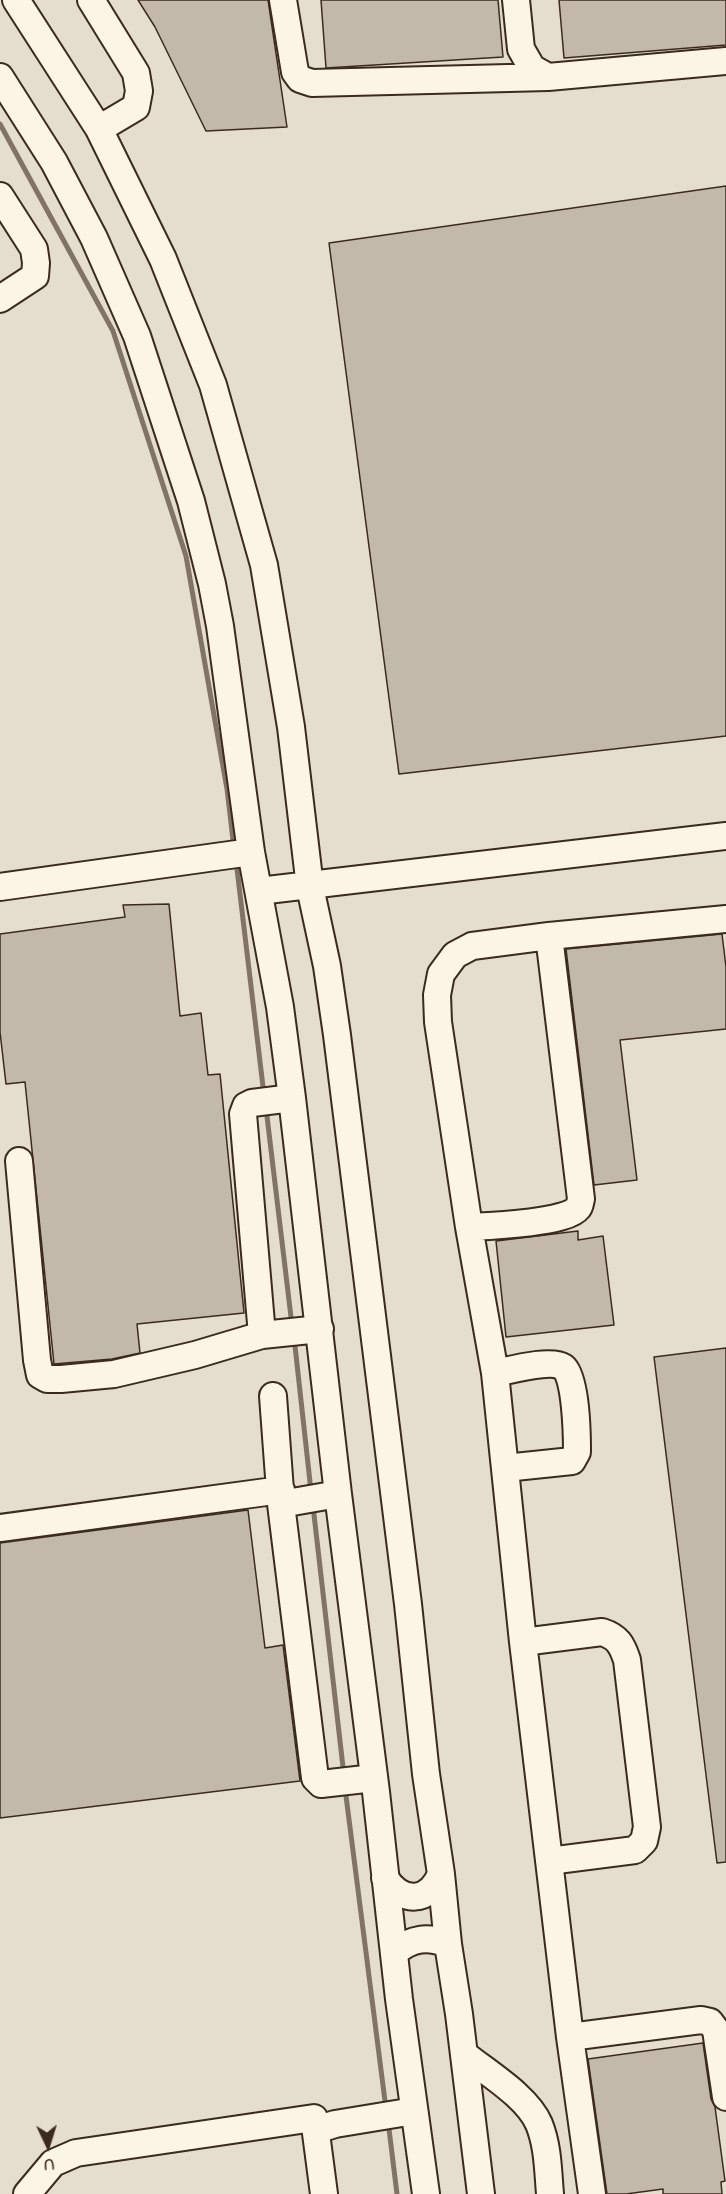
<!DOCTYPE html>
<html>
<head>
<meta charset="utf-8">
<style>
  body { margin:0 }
  #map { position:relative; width:726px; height:2194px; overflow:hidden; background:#f4eddd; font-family:"Comic Neue",sans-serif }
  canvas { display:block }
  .north { position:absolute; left:18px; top:2116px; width:60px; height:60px; -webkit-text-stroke:4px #fcf5e5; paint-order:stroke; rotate:176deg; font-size:16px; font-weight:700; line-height:24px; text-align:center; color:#3b2a1e }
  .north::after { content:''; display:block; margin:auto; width:21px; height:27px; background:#3b2a1e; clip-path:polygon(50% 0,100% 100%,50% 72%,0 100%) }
</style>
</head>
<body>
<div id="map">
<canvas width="726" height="2194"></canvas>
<div class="north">U</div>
</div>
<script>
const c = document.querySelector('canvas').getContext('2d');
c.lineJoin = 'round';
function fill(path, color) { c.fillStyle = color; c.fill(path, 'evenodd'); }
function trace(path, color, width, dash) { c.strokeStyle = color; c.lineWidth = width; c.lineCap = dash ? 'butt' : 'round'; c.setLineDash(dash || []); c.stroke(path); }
fill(new Path2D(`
  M0 0H726V2194H0Z`), '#e5ddce');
trace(new Path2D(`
  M0 124 113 331 186 556 227 789 233 840
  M237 869 264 1095
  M266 1108 291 1317
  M295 1346 311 1491
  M313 1506 343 1767
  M346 1796 386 2109
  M388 2121 397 2194`), '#817466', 5);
const building = new Path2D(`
  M138 0H268L287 127 206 131 155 27Z
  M321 0H498L503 57 326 68Z
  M559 0H726V45L564 58Z
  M726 186V736L399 774 329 243Z
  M169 904 180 1016 201 1013 208 1075 220 1074 244 1313 137 1324 140 1353 112 1359 54 1364 25 1082 6 1084 0 1032V934L125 917 123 905Z
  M722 934 726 967V1029L620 1040 637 1180 594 1185 566 949Z
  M578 1231V1240L603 1236 614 1325 506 1337 496 1241Z
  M726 1348V1862L717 1863 654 1357Z
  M248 1510 265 1648 283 1645 300 1781 0 1818V1543Z
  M703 2043 711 2099 715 2107 725 2181 721 2182 722 2194H663V2189L626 2194H607L588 2059Z`);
fill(building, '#c3b9aa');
trace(building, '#3b2a1e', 1.5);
const minor = new Path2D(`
  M16 0 99 129 163 259 213 385 264 565 291 727 310 887 327 966 337 1035 408 1604 426 1774 441 1874 448 1944 459 2014 481 2194
  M91 0 136 73 139 91 136 107 99 129
  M283 0 295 72 300 79 312 83 548 77
  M516 0 521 49 532 68 548 77 726 61
  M0 77 54 162 94 238 137 336 191 501 212 584 220 626 251 852 280 1007 292 1098 338 1494 376 1792 399 1999 426 2194
  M0 196 34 249 36 263 35 276 0 299
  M0 887 251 852
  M259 891 726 836
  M19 1161 37 1360 40 1375 47 1379H61L114 1374 195 1355 262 1335 320 1329
  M469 1227C489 1226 567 1223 578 1208 580 1206 580 1202 581 1199L549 936
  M262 1335 243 1114 246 1106 252 1103 292 1098
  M495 1373C510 1370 551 1359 563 1367 576 1374 577 1437 577 1452L572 1461 505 1468
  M273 1396 281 1504 315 1778 321 1784 374 1778
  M281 1504 338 1494
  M0 1528 281 1490
  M523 1642 602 1632C618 1637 622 1645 627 1660L647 1827 644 1841 635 1850 549 1861
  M385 1878C402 1904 429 1903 441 1874
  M395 1952C412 1938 427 1936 448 1944
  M570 2037 701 2020 710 2022 716 2030 726 2097
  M464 2054C487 2073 527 2096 539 2124 548 2146 548 2171 550 2194
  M316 2130 335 2124 414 2111
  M27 2194 53 2163 76 2153 314 2118 324 2194
  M592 2194 570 2037 523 1642 495 1373 469 1227 438 1022 437 995 441 974 455 955 472 946 549 936 726 919`);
trace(minor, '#3b2a1e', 30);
trace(minor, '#fcf5e5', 26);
</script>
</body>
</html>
